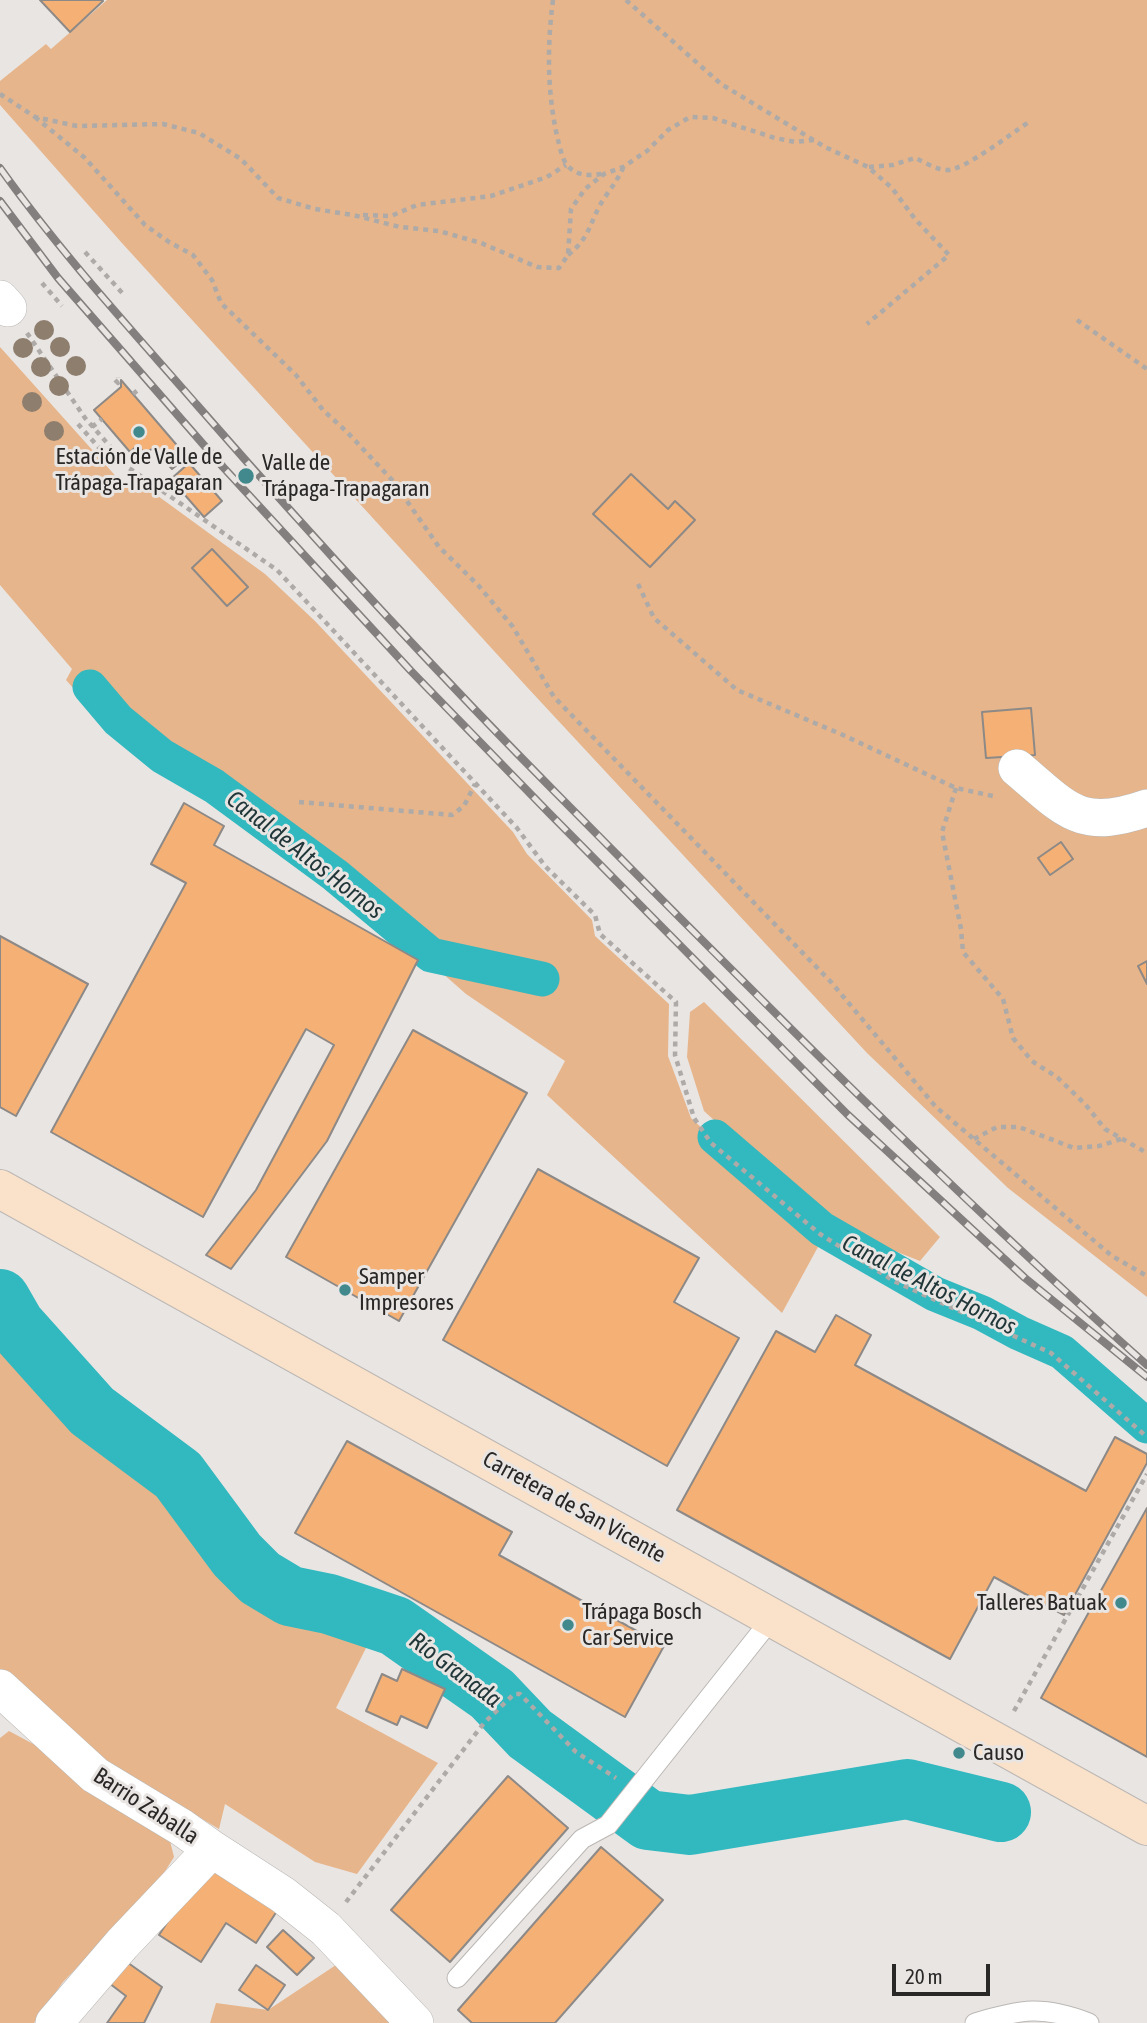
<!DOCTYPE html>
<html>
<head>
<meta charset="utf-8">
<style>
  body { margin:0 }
  #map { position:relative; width:1147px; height:2023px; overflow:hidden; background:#e9e5e3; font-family:"Asap Condensed",sans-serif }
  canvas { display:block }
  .scale { position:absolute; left:892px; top:1964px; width:98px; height:32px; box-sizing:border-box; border:4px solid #292827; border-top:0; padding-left:9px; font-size:21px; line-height:24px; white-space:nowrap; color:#292827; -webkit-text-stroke:5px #e9e5e3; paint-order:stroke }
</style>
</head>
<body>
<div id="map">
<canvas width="1147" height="2023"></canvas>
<div class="scale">20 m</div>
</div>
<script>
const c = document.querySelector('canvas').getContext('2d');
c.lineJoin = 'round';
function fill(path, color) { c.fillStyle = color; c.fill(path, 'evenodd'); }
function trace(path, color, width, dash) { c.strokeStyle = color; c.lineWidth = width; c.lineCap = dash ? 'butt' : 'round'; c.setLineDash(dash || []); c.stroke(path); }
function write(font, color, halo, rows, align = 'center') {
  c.font = font + ' "Asap Condensed",sans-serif'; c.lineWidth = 6; c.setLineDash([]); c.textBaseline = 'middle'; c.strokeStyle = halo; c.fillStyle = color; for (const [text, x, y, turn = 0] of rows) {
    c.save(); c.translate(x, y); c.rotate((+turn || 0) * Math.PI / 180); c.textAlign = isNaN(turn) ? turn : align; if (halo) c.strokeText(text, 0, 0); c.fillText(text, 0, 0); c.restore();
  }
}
fill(new Path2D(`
  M107 0H1147V961L1138 966 1147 984V1297L1008 1188 867 1053 526 686 121 242 0 105V81L46 44 51 49ZM631 474 668 509 676 501 694 520 650 567 594 514ZM1031 708 1035 755 986 758 982 712Z
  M0 347 121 482 147 488 265 574 315 621 513 832 527 854 592 920 595 936 669 1004 668 1056 691 1118 793 1213 825 1234 782 1313 547 1095 565 1061 466 994 382 920 283 841 239 811 174 776 139 750 100 718 66 680 72 669 0 585Z
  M704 1002 940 1237 920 1261 877 1244 799 1198 704 1111 687 1057 690 1012Z
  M5 1347 96 1437 157 1486 198 1546 263 1607 371 1638 336 1708 438 1763 357 1874 315 1862 225 1804 219 1829 130 1776 97 1760 0 1672V1352Z
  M9 1731 50 1753 108 1805 116 1801 169 1837 174 1857 157 1884 63 1982 34 2023H0V1738Z
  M336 1965 397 2023H210L216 2003 268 2010Z`), '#e6b58b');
trace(new Path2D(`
  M90 687 118 720 162 756 214 786 335 875 431 955 542 979
  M715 1137 822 1229 935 1294 982 1313 1019 1333 1062 1352 1147 1426`), '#32b8bf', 35);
trace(new Path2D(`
  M0 1299 15 1325 92 1411 178 1475 237 1555 260 1578 290 1596 329 1604 395 1626 492 1694 530 1734 648 1820 690 1825 907 1789 1001 1812`), '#32b8bf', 60);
const building = new Path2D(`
  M40 0H102L103 1 70 32Z
  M121 380 187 457 172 469 153 448 145 454 138 445 130 452 94 410 121 387Z
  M189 463 222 501 204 517 171 479Z
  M631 474 668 509 675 501 695 520 650 567 593 514Z
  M212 549 248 587 227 606 192 568Z
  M1031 708 1035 755 986 758 982 712Z
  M184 803 224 826 214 845 418 960 327 1141 231 1269 206 1255 256 1190 334 1045 306 1029 203 1217 51 1132 186 883 151 864Z
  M1061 842 1073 859 1050 875 1038 858Z
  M0 936 88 984 16 1116 0 1107Z
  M1147 961V984L1138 966Z
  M413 1030 527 1093 399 1321 286 1257Z
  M538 1169 699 1258 674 1302 739 1338 667 1466 443 1340Z
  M836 1315 871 1335 855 1365 1086 1491 1115 1437 1147 1454V1463L1064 1615 994 1577 950 1659 677 1510 776 1331 815 1352Z
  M347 1441 512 1532 499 1555 664 1646 625 1717 295 1533Z
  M1147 1508V1757L1041 1698Z
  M402 1669 445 1689 427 1728 401 1716 397 1725 366 1711 382 1674 397 1681Z
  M508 1776 568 1828 450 1962 391 1910Z
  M601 1847 663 1900 555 2023H472L458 2010Z
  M214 1861 281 1905 256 1943 226 1923 201 1962 159 1935 185 1895Z
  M283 1930 314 1958 297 1975 267 1947Z
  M124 1960 162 1987 144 2023H107L126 1996 105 1980Z
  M256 1965 285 1985 268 2010 239 1990Z`);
fill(building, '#f5b175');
trace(building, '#8d8987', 2);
const lane = new Path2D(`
  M457 1978 582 1839 608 1825 773 1617
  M975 2023C1021 2009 1043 2005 1089 2023`);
const street = new Path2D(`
  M0 299 8 308
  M1017 768C1066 809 1079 832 1147 808
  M0 1688 95 1775 181 1827 212 1849 122 1944 54 2023
  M212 1849 283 1895 326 1929 415 2023`);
const secondary = new Path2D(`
  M0 1189 1147 1826`);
trace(lane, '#bab7b4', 21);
trace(street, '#bab7b4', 38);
trace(secondary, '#bab7b4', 40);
trace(new Path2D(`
  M553 0C547 46 547 94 558 140 560 147 562 159 567 165 576 176 589 176 602 174
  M626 0 721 84 825 147 868 167 892 188 915 219 949 255 867 324
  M0 94 35 117 77 126 163 124 199 133 241 159 278 198 315 209 353 215 400 227 439 231 481 243 537 267 559 268 568 255 571 209 585 189 604 174 623 167 647 151 668 130 690 117 713 118 775 138 795 142 814 140
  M35 117 85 158 145 225 169 242 193 255 212 280 221 303 296 375 323 410 347 432 393 481 439 547 478 585 513 627 554 697 831 982 936 1107 1112 1256 1147 1276
  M869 167 893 165 915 158C925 162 936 170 947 170 963 171 1012 133 1029 122
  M363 215 391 216 417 205 491 196 547 177 566 165
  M85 252 125 296
  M568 255C592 236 589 221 605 197 612 187 618 179 623 168
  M42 283 62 306
  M1077 320 1147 369
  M27 333 85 418 129 468 277 570 517 828 545 866 595 915 600 934 676 1002 675 1055 694 1118 711 1143 820 1234 894 1281 1051 1353 1147 1437
  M115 380 118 383V377
  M133 394 138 390
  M78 424 109 459 116 453
  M92 427 102 419
  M638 584 654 618 737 690 843 735 956 788 993 796
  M956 788 942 832 961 929 963 952 1003 999 1013 1038 1032 1061 1058 1078 1085 1104 1105 1129 1147 1153
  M299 802 452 815 464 806 475 784
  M974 1139 997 1127H1019L1074 1148 1099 1146 1121 1139
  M1014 1711 1147 1474
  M346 1902 484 1723 514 1694H520L576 1752 616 1778`), '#adaaa8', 4.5, [5, 5]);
trace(lane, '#fff', 19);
trace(street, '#fff', 37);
trace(secondary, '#fae1c9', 38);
const rail = new Path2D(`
  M0 168C60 252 129 327 197 405 314 539 434 670 560 797 751 990 943 1184 1147 1365
  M0 201 58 278 223 467 411 671 550 814 847 1114 1025 1278 1147 1377`);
trace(rail, '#827f7e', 8);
trace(rail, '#e9e5e3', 5, [16]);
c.fillStyle = '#8e7e6e';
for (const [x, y] of [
  [44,330],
  [60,347],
  [23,348],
  [76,366],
  [41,367],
  [59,386],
  [32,402],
  [54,431]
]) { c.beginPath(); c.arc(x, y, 10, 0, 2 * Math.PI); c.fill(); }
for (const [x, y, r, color] of [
  [139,432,7,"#41898d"],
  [246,476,9,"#41898d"],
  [345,1290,7,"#41898d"],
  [1121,1603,7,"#41898d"],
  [568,1625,7,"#41898d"],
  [959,1753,7,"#41898d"]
]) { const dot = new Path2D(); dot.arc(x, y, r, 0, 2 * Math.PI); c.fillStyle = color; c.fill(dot); trace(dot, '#e9e5e3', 2.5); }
write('23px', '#292827', '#e9e5e3', [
  ["Estación de Valle de",139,457,"center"],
  ["Trápaga-Trapagaran",139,483,"center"],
  ["Valle de",262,463],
  ["Trápaga-Trapagaran",262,489],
  ["Samper",359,1277],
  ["Impresores",359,1303],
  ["Talleres Batuak",1107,1603,"right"],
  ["Trápaga Bosch",582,1612],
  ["Car Service",582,1638],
  ["Causo",973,1753]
], 'left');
write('23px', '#292827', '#e9e5e3', [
  ["Carretera de San Vicente",574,1507,29],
  ["Barrio Zaballa",146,1806,33]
]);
write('italic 24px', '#213739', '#e9e5e3', [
  ["Canal de Altos Hornos",305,855,38],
  ["Canal de Altos Hornos",929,1285,27],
  ["Río Granada",455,1670,37]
]);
</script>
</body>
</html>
